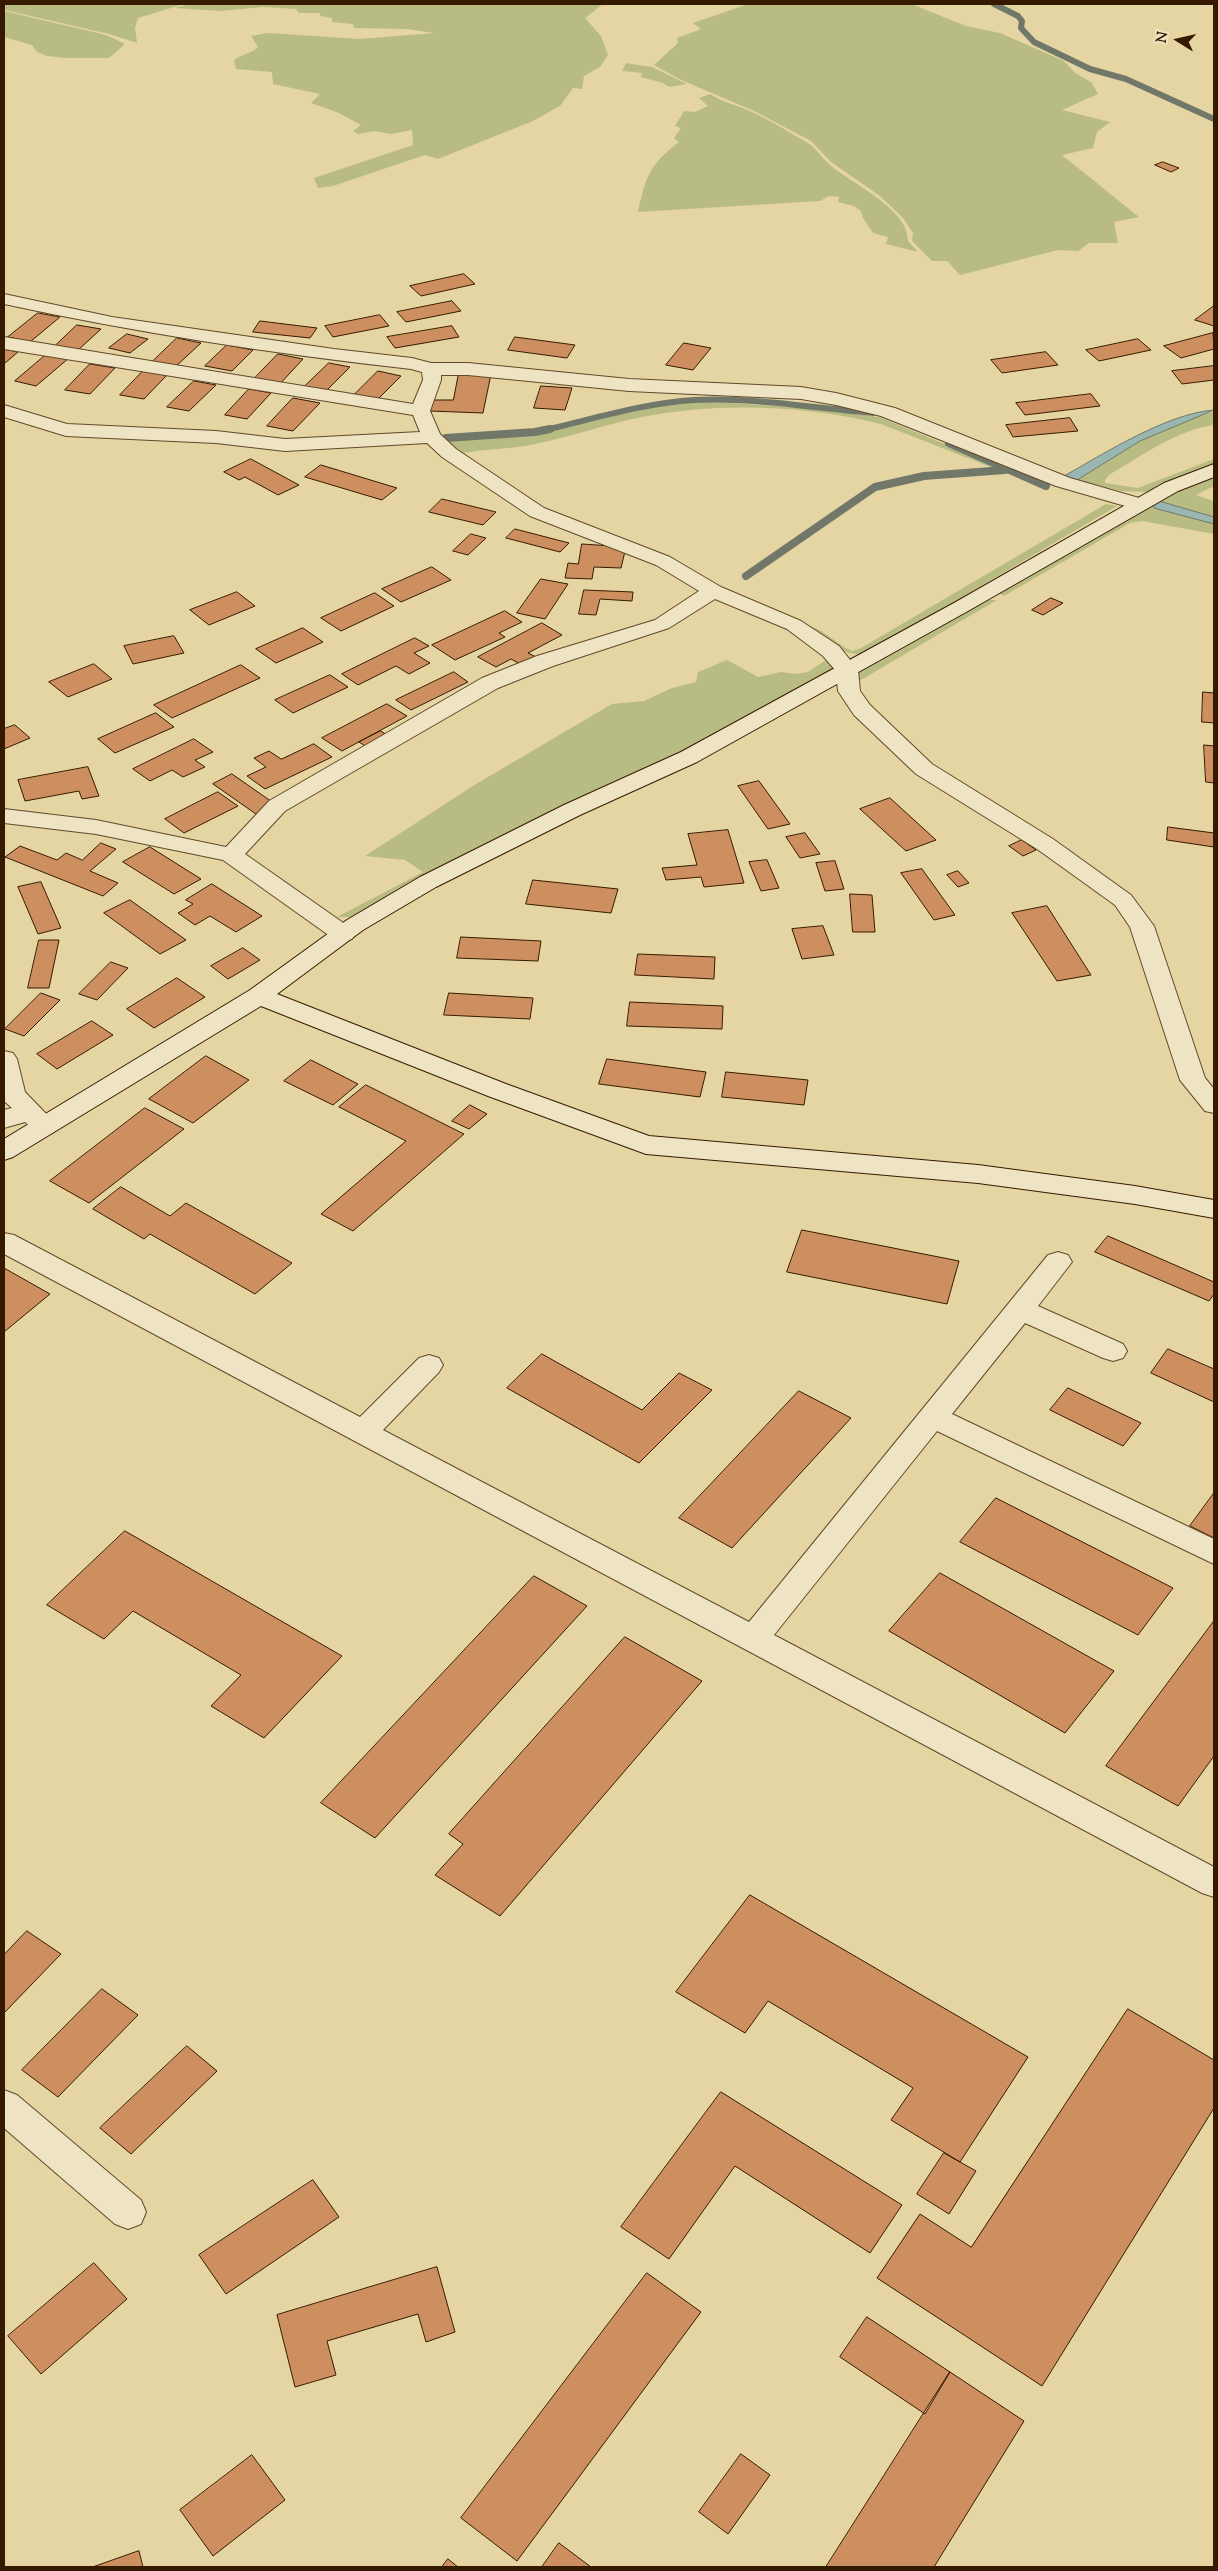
<!DOCTYPE html>
<html>
<head>
<meta charset="utf-8">
<style>
  body { margin:0 }
  #map { position:relative; width:1218px; height:2571px; overflow:hidden; background:#e5d5a3; font-family:"Sorts Mill Goudy",serif }
  canvas { display:block }
  .frame { position:absolute; inset:0; border:5px solid #361a00; pointer-events:none }
  .north { position:absolute; left:1153px; top:15px; width:50px; height:50px; -webkit-text-stroke:4px #eee4c3; paint-order:stroke; rotate:280deg; font-size:14px; font-weight:700; line-height:20px; text-align:center; color:#361a00 }
  .north::after { content:''; display:block; margin:auto; width:18px; height:22px; background:#361a00; clip-path:polygon(50% 0,100% 100%,50% 72%,0 100%) }
</style>
</head>
<body>
<div id="map">
<canvas width="1218" height="2571"></canvas>
<div class="frame"></div>
<div class="north">N</div>
</div>
<script>
const c = document.querySelector('canvas').getContext('2d');
c.lineJoin = 'round';
function fill(path, color) { c.fillStyle = color; c.fill(path, 'evenodd'); }
function trace(path, color, width, dash) { c.strokeStyle = color; c.lineWidth = width; c.lineCap = dash ? 'butt' : 'round'; c.setLineDash(dash || []); c.stroke(path); }
fill(new Path2D(`
  M4 4H184L138 18 135 28 137 43 109 34 9 11 4 9Z
  M190 4H603L585 18 601 36 608 55 600 67 584 76 582 89 573 88 560 106 533 121 438 159 425 155 333 186 318 188 314 178 413 145 412 130 391 134 374 131 358 134 353 131 361 125 339 113 311 103 320 94 273 84 272 72 236 69 234 60C242 54 251 54 258 47L251 36 268 33 359 39 435 33 406 29 354 28 353 24 332 22V18L321 16 319 13H299L296 9 264 7 220 11 175 8Z
  M748 4 914 5 966 26 1000 33 1064 61 1075 73 1091 82 1098 94 1062 110 1110 122 1097 132 1093 148 1062 155 1139 217 1114 222 1118 243H1089L1078 251 1058 250 960 275 947 261H932L912 241 913 233 903 218 880 196 831 162 811 141 754 111 679 79 654 65 678 43 677 38 701 29 693 23Z
  M4 11 106 35 125 44 109 58H66L47 56 37 52 32 45 4 37Z
  M626 63 652 67 687 84 669 87 663 83 641 77 642 73 622 71Z
  M710 94C723 103 738 105 752 112 770 120 789 132 806 142 816 147 820 156 828 163 849 183 909 208 908 241L918 252 886 244 888 237 873 233 863 218 861 211 854 206 838 202 839 197 829 196 820 201 638 212C646 176 649 165 679 142L674 138 681 128 675 126 684 111 695 112 708 106 699 98Z
  M700 401 793 407 880 417 1004 469 998 470 881 424C804 405 720 402 642 417 606 424 571 437 535 444 511 449 487 449 463 453L445 439 532 434 654 407Z
  M1214 412V425C1177 430 1141 456 1109 475L1105 480V483L1138 488 1214 459V466L1164 483 1147 492 1121 491 1077 480C1117 455 1166 420 1214 412Z
  M1214 478V486L1196 495 1214 501V517L1159 501 1154 508 1214 524V534L1142 521 1130 523 1004 596 996 591C1067 551 1137 505 1214 478Z
  M1106 504 1117 506 865 654C839 656 828 641 810 626 826 631 836 644 852 651L861 648Z
  M985 600H997L854 684 853 675Z
  M829 658 837 670 682 752 586 795 493 842 352 917H337L423 872 405 860 365 856 476 784 612 704 644 701 672 688 696 682 698 672 727 660 758 677 781 672 795 674 808 672Z`), '#b8bc83');
const water = new Path2D(`
  M1214 410 1140 441 1077 480 1064 476C1105 453 1168 413 1214 410Z
  M1159 501 1214 517V524L1154 508 1152 503Z`);
fill(water, '#99b6b0');
trace(water, '#71786a', 1);
trace(new Path2D(`
  M994 4 1018 16 1022 21 1021 28 1034 42 1090 69 1126 79 1214 119
  M545 430C593 419 644 403 694 400 753 397 814 408 873 413`), '#71786a', 6);
trace(new Path2D(`
  M446 438 535 432 550 429
  M949 443 1046 486
  M746 576 875 487 924 476 1005 470`), '#71786a', 8);
const building = new Path2D(`
  M1163 162 1179 168 1171 172 1155 165Z
  M464 274 475 284 421 296 410 286Z
  M452 301 461 311 406 322 397 312Z
  M1214 306V326L1195 320Z
  M38 313 60 317 30 342 8 337Z
  M380 315 389 326 333 337 325 326Z
  M260 321 317 328 310 338 253 332Z
  M77 325 101 329 76 352 53 348Z
  M452 326 459 337 395 348 387 337Z
  M1213 333 1214 349 1181 358 1164 346Z
  M127 334 148 339 130 353 109 348Z
  M515 337 575 345 567 358 508 350Z
  M177 338 201 343 173 369 150 364Z
  M1138 339 1151 350 1099 361 1086 350Z
  M684 343 711 348 693 370 666 365Z
  M227 345 253 350 232 371 205 366Z
  M4 349 18 352 4 364Z
  M1046 352 1058 365 1002 373 991 360Z
  M48 353 69 358 36 386 15 381Z
  M278 354 303 359 278 386 252 381Z
  M329 363 350 367 323 394 302 389Z
  M90 364 115 368 90 394 65 390Z
  M1214 366V380L1182 384 1172 371Z
  M144 370 167 375 144 399 120 395Z
  M378 371 401 376 377 400 354 395Z
  M459 373 491 374 483 413 430 411 432 400H453Z
  M194 381 216 385 189 411 167 407Z
  M541 386 572 388 565 410 534 408Z
  M249 389 271 393 247 419 225 415Z
  M1091 394 1100 406 1025 415 1016 403Z
  M293 398 320 403 293 431 267 426Z
  M1070 418 1078 431 1013 437 1006 425Z
  M251 459 299 485 278 495 245 477 239 480 224 472Z
  M321 465 397 488 382 500 305 477Z
  M442 499 496 512 483 525 429 512Z
  M515 529 569 543 560 552 506 538Z
  M471 534 486 538 468 555 453 551Z
  M582 544 626 547 621 568 594 567 592 579 565 578 568 563 578 564Z
  M432 567 451 580 401 602 382 589Z
  M541 579 568 584 545 619 517 613Z
  M584 590 633 592 632 601 600 599 596 615 579 614Z
  M237 592 255 606 209 625 190 610Z
  M375 593 394 606 341 631 321 618Z
  M1051 598 1063 603 1043 615 1032 610Z
  M505 611 522 622 499 633 505 637 455 660 432 645Z
  M542 623 562 635 528 653 536 657 522 665 511 659 496 667 478 657Z
  M303 628 323 642 276 663 256 649Z
  M174 636 184 653 133 664 124 646Z
  M415 638 429 646 414 653 430 663 409 674 396 666 358 685 342 674Z
  M94 664 112 679 68 697 49 682Z
  M241 665 260 678 172 718 154 705Z
  M454 672 468 682 411 710 396 700Z
  M330 675 348 687 293 713 275 700Z
  M1203 692 1214 693V723L1202 722Z
  M387 704 407 716 342 751 322 738Z
  M156 713 174 727 115 753 98 739Z
  M15 725 30 738 4 749V729Z
  M381 731 391 738 370 749 359 742Z
  M194 739 213 752 195 760 205 767 183 777 172 770 150 781 133 769Z
  M314 744 332 757 265 789 247 776 266 767 254 758 269 751 281 759Z
  M1204 745 1214 746V783L1206 782Z
  M88 767 99 796 82 799 79 791 25 801 18 780Z
  M232 774 275 804 256 814 213 784Z
  M759 781 790 824 768 829 738 786Z
  M218 792 238 806 184 833 165 819Z
  M890 798 936 840 906 851 860 809Z
  M1168 827 1214 833V847L1167 840Z
  M728 830 744 883 704 887 701 877 666 880 662 868 697 865 688 834Z
  M805 833 820 854 800 858 786 837Z
  M1022 840 1036 850 1023 856 1009 846Z
  M101 843 116 849 90 871 118 883 103 896 5 857 20 846 57 860 66 853 82 860Z
  M150 847 201 879 174 894 123 862Z
  M767 860 779 888 761 891 749 862Z
  M835 861 844 889 825 891 816 863Z
  M922 869 955 915 934 920 901 873Z
  M958 871 969 883 958 887 947 875Z
  M533 880 618 889 611 913 526 904Z
  M41 882 61 928 38 934 18 887Z
  M212 884 262 916 236 932 210 916 195 925 178 913 193 904 186 900Z
  M850 894 872 895 875 932H853Z
  M130 900 186 940 160 954 104 913Z
  M1047 906 1091 975 1057 981 1012 913Z
  M823 926 834 955 802 959 792 929Z
  M461 937 541 941 538 961 457 958Z
  M39 940H59L49 988H28Z
  M243 948 260 960 228 979 211 966Z
  M638 954 715 957 714 979 635 975Z
  M111 962 128 968 97 1000 79 994Z
  M177 978 205 997 154 1028 127 1009Z
  M41 993 60 1000 24 1036 5 1029Z
  M449 993 533 998 530 1019 444 1015Z
  M630 1002 723 1006 722 1029 627 1026Z
  M92 1021 113 1035 57 1069 37 1054Z
  M206 1056 249 1080 193 1123 149 1099Z
  M607 1059 706 1072 700 1097 599 1084Z
  M311 1060 358 1084 333 1105 284 1081Z
  M726 1072 808 1080 804 1105 722 1097Z
  M366 1085 464 1134 353 1231 321 1214 406 1141 339 1107Z
  M470 1105 487 1114 469 1129 452 1121Z
  M145 1108 184 1129 89 1203 50 1181Z
  M121 1187 170 1216 186 1203 292 1263 255 1294 150 1234 144 1239 93 1209Z
  M802 1230 959 1261 947 1304 787 1272Z
  M1108 1236 1214 1282V1294L1209 1301 1095 1252Z
  M4 1268 50 1294 4 1332Z
  M1168 1349 1214 1369V1402L1151 1373Z
  M542 1354 642 1410 679 1373 712 1390 639 1463 507 1388Z
  M1068 1388 1141 1423 1123 1446 1050 1410Z
  M799 1391 851 1418 732 1548 679 1518Z
  M1214 1493V1538L1190 1526Z
  M996 1498 1173 1588 1138 1635 960 1542Z
  M125 1531 342 1656 264 1738 211 1706 241 1675 133 1611 104 1639 47 1605Z
  M940 1573 1114 1671 1065 1733 889 1631Z
  M534 1576 587 1606 375 1838 321 1803Z
  M1214 1621V1756L1178 1806 1106 1766Z
  M625 1637 702 1681 500 1916 435 1875 463 1844 449 1834Z
  M750 1895 1028 2057 960 2162 891 2120 913 2088 768 2001 745 2033 676 1992Z
  M27 1931 61 1954 4 2013V1955Z
  M102 1989 138 2015 58 2097 22 2070Z
  M1128 2009 1214 2060V2108L1042 2386 877 2278 920 2214 971 2247Z
  M187 2046 217 2071 131 2154 100 2128Z
  M721 2092 902 2205 870 2253 735 2166 669 2259 621 2227Z
  M944 2153 976 2171 949 2214 917 2194Z
  M313 2180 339 2217 226 2294 199 2255Z
  M94 2263 127 2299 41 2374 8 2336Z
  M437 2267 455 2332 426 2342 418 2314 327 2341 336 2375 295 2387 277 2315Z
  M647 2273 701 2312 517 2561 461 2518Z
  M867 2317 950 2372 925 2414 840 2357Z
  M950 2372 1024 2421 934 2567H826Z
  M741 2454 770 2475 728 2534 699 2512Z
  M252 2455 285 2500 213 2556 180 2510Z
  M559 2543 591 2567H542Z
  M139 2551 143 2567H93Z
  M448 2559 458 2567H442Z`);
fill(building, '#cd8f60');
trace(building, '#361a00', 1);
const street = new Path2D(`
  M4 294 112 317 334 349 412 358 431 363H468L629 379 801 387 836 393 895 408 1070 478 1146 500 1149 504 1146 508 1139 510 1056 486 881 416 836 405 801 399 629 391 468 375H441V380L430 411 440 434 456 449 544 508 670 557 721 587 801 621 839 646 858 670 860 691 870 705 932 764 1053 839 1131 895 1154 926 1205 1078 1214 1089V1113L1205 1111 1180 1080 1130 927 1115 905 1037 849 916 774 854 715 838 691 836 671 823 656 787 629 715 599 669 628 553 666 498 688 285 811 245 854 352 929 355 934 352 939 343 941 334 939 223 860 96 834 4 823V809L96 820 226 847 269 801 482 678 537 656 655 620 699 591 656 565 530 516 442 457 427 443 285 451 216 443 66 436 4 417V405L67 424 216 431 285 439 420 432 413 415 4 349V337L413 404 423 380 422 372 411 369C275 354 138 333 4 304Z
  M4 1051 13 1053 17 1059 25 1092 58 1126 54 1132C40 1136 35 1131 25 1122L4 1128V1110L12 1108 4 1101Z
  M4 1233 14 1235 360 1417 419 1358 429 1355 439 1358 443 1365 439 1372 383 1430 749 1622 1048 1255 1058 1252 1068 1255 1072 1262 1038 1306 1123 1344 1127 1351 1123 1358 1113 1361 1103 1358 1025 1323 952 1414 1214 1539V1564L937 1431 774 1635 1214 1867V1897L1202 1893 4 1254Z
  M4 2090 17 2095 141 2200 146 2212 141 2224 128 2229 115 2224 4 2128Z`);
const secondary = new Path2D(`
  M1214 464V477L1178 491 968 611 697 762 580 815 436 887 363 930 277 994 506 1084 649 1136 978 1165 1135 1186 1214 1200V1218L1135 1204 978 1183 646 1154 488 1096 261 1006 13 1157 4 1160V1139L250 990 347 920 420 877 564 805 681 752 954 603 1164 483Z`);
trace(street, '#624929', 2);
trace(secondary, '#361a00', 2);
fill(street, '#eee4c3');
fill(secondary, '#eee4c3');
</script>
</body>
</html>
